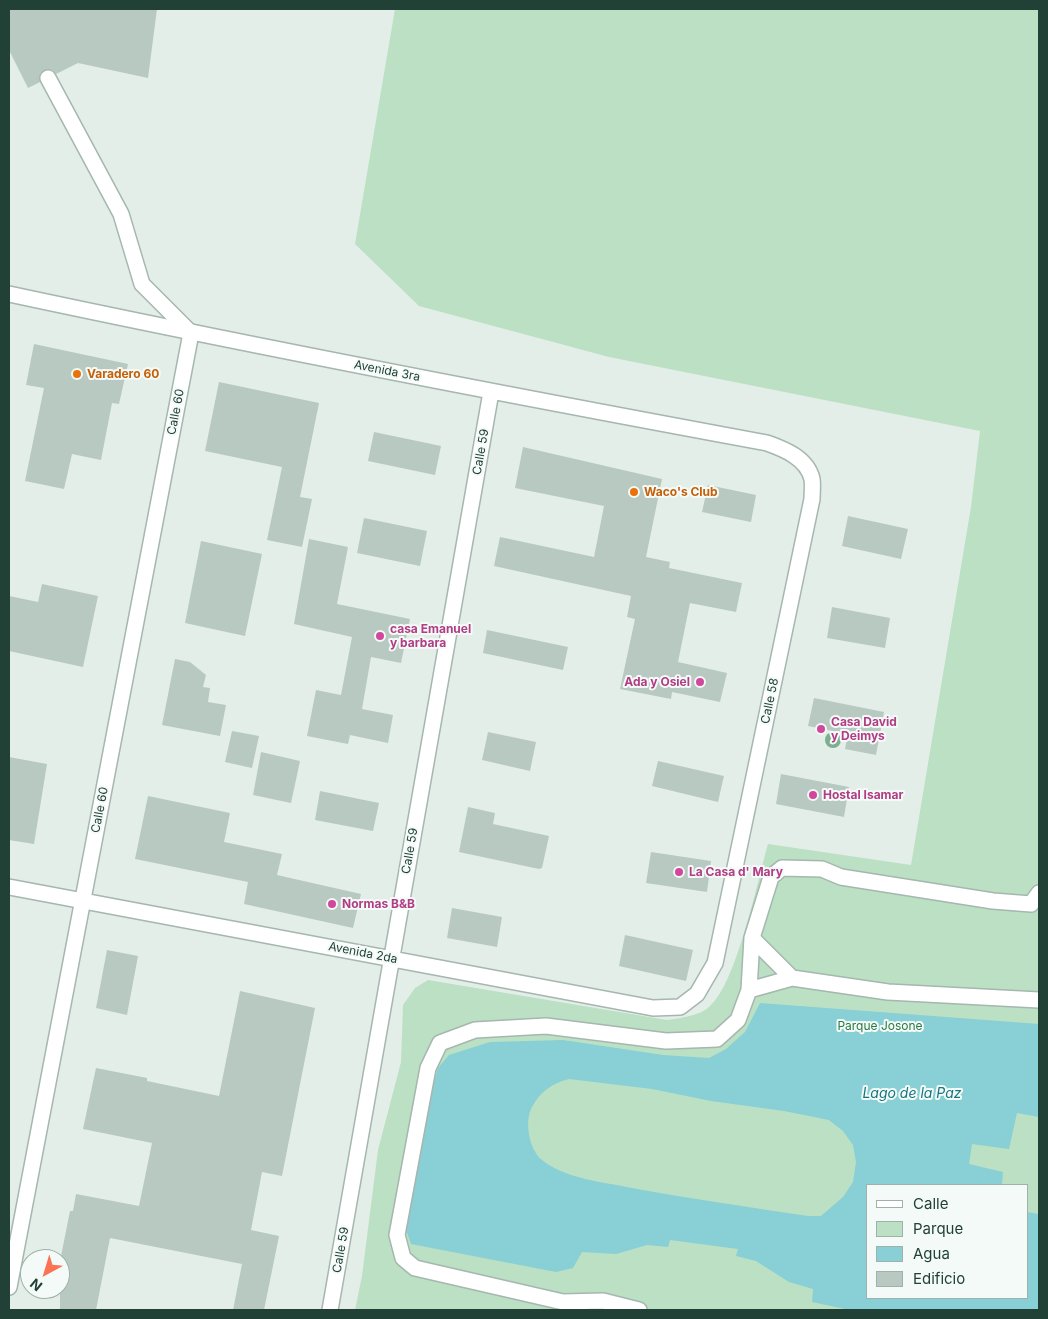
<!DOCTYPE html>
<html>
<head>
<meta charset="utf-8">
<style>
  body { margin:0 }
  #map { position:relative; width:1048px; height:1319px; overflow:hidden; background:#e3eee8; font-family:Inter,sans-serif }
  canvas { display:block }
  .frame { position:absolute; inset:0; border:10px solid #214136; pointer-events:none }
  .legend { position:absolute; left:866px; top:1184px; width:162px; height:115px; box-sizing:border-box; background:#f4faf7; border:1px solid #a0b0aa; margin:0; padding:6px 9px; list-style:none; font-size:15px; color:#214136 }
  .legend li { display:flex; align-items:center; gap:10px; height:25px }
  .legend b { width:25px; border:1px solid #a0b0aa }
  .north { position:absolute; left:20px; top:1249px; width:50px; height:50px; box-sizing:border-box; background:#f4faf7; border:1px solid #a0b0aa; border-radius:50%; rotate:219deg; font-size:14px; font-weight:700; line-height:20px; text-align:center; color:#214136 }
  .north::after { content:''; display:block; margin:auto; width:18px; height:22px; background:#fa7355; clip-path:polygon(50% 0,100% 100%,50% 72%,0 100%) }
</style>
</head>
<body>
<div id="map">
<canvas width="1048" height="1319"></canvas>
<div class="frame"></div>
<ul class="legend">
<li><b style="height:6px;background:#fff"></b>Calle</li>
<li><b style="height:14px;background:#bbe0c3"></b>Parque</li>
<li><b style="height:14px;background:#88cfd6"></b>Agua</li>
<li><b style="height:14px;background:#b8c9c1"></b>Edificio</li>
</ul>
<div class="north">N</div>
</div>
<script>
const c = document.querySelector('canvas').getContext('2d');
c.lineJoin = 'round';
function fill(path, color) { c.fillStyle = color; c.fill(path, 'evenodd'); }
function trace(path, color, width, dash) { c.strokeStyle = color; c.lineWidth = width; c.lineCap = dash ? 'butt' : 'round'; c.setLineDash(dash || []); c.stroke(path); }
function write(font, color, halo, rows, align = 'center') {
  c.font = font + ' Inter,sans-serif'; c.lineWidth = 4; c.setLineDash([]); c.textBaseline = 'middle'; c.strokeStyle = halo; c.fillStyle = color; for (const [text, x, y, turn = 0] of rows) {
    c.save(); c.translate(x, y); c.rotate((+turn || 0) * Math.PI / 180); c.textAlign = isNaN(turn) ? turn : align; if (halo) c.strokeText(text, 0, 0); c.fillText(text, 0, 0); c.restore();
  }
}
fill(new Path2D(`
  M395 9H1039V1310H355L362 1276 378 1150 401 1062 403 1005 415 988 428 980 667 1020C680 1018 700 1016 710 1006 737 982 757 882 768 844L911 865 971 507 980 431 609 357 419 306 355 244ZM867 1185H1027V1298H867Z`), '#bbe0c3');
fill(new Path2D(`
  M760 1003 1039 1024V1117L1017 1113 1009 1149 972 1144 969 1164 1003 1172 1002 1185H867V1298H1027V1212L1039 1214V1310H850L812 1302 813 1289 789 1282 756 1261 736 1256 738 1249 670 1240 668 1247 647 1245 616 1254 582 1252 573 1268 556 1272 411 1244 406 1230 423 1122 438 1068 449 1055 490 1042 563 1040 663 1055 709 1058 726 1049 745 1032ZM569 1079 652 1089 711 1101 784 1111 829 1120 843 1131 853 1145 856 1162 853 1182 843 1197 821 1216H808C749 1207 691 1199 632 1188 603 1182 566 1179 542 1160 529 1150 524 1121 532 1107 540 1092 552 1083 569 1079Z`), '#88cfd6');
fill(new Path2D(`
  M9 9H157L148 78 78 63 56 74 52 70H44L40 74V82L28 88 9 50Z
  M34 344 128 364 119 404 112 403 101 460 72 454 64 489 25 481 44 388 26 385Z
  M219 382 319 403 300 497 312 499 302 547 267 540 282 467 205 451Z
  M374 432 441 446 435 475 368 461Z
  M523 447 662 479 646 557 670 562 669 568 742 583 736 612 690 603 678 662 727 673 720 702 672 692 671 699 620 689 635 619 627 617 631 596 494 566 500 537 594 557 604 506 515 488Z
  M708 485 756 495 751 522 702 512Z
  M848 516 908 529 901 559 842 546Z
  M364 518 427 531 420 566 357 553Z
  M309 539 348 547 337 604 410 619 401 663 371 657 362 709 393 715 388 743 350 735 348 744 307 736 316 690 341 695 352 637 294 624Z
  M201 541 262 554 245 636 185 623Z
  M42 584 98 596 83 667 9 651V596L38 602Z
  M832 607 890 618 885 648 827 638Z
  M487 630 568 647 563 670 483 653Z
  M175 659 190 662 206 675 203 687 210 688 208 702 226 705 220 736 162 725Z
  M814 698 884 712 876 755 845 749 848 734 808 726Z
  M232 731 259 736 252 768 225 762Z
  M488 732 536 742 530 771 482 760Z
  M261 752 300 761 291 803 253 795Z
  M9 757 47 764 34 844 9 840Z
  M658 761 724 776 718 802 652 786Z
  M781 774 849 787 844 817 776 804Z
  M320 791 379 803 373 831 315 820Z
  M148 796 230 813 224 842 282 854 277 875 361 894 353 928 244 904 248 882 135 859Z
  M468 807 495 813 493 824 549 836 542 868 539 869 459 852Z
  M651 852 711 861 707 892 646 883Z
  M452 908 502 917 497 947 447 938Z
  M625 935 693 950 686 981 619 966Z
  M107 950 138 956 127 1015 96 1008Z
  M240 991 315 1008 282 1176 262 1172 251 1230 279 1236 264 1310H233L242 1264 110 1238 96 1310H60V1261L70 1211H73L76 1194 139 1206 152 1143 83 1129 96 1068 147 1078V1081L219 1096Z`), '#b8c9c1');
const service = new Path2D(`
  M48 78 121 214 142 284 191 333
  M752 938 792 978 888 992 1039 1000
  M749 990 792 978
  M639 1310 603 1301 563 1302 415 1268 403 1258 397 1235 428 1068 440 1043 475 1030 546 1026 666 1041 717 1039 738 1020 749 990 752 938 771 877 782 868 822 869 841 877 993 901 1031 904 1039 893`);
const minor = new Path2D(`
  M9 294C261 348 513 396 767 443 784 449 807 458 812 479 813 485 812 493 812 499L715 963 697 994 680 1007 653 1008 9 887
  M9 1287 191 333
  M330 1310 491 392`);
trace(service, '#a5b7af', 18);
trace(minor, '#a5b7af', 18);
trace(service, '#fff', 15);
trace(minor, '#fff', 15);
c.fillStyle = '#7dae8d';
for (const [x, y] of [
  [833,740]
]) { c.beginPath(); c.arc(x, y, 8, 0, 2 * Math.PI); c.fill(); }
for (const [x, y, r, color] of [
  [77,374,5,"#e8710a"],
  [634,492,5,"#e8710a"],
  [380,636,5,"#d1479c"],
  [700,682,5,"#d1479c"],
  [821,729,5,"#d1479c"],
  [813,795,5,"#d1479c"],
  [679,872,5,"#d1479c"],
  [332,904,5,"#d1479c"]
]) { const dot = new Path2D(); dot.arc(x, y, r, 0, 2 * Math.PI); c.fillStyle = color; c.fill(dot); trace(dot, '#f4faf7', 2); }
write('12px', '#214136', '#f4faf7', [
  ["Avenida 3ra",387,371,11],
  ["Calle 60",176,412,-79],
  ["Calle 59",481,452,-80],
  ["Calle 58",770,701,-78],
  ["Calle 60",100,810,-79],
  ["Calle 59",410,851,-80],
  ["Avenida 2da",363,953,11],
  ["Calle 59",341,1250,-80]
]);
write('bold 12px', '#c56008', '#f4faf7', [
  ["Varadero 60",87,374],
  ["Waco's Club",644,492]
], 'left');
write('bold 12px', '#b23c85', '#f4faf7', [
  ["casa Emanuel",390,629],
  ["y barbara",390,643],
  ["Ada y Osiel",690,682,"right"],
  ["Casa David",831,722],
  ["y Deimys",831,736],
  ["Hostal Isamar",823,795],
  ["La Casa d' Mary",689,872],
  ["Normas B&B",342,904]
], 'left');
write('12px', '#297a43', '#f4faf7', [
  ["Parque Josone",880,1026]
]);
write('italic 14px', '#177681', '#f4faf7', [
  ["Lago de la Paz",912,1094]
]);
</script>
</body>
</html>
